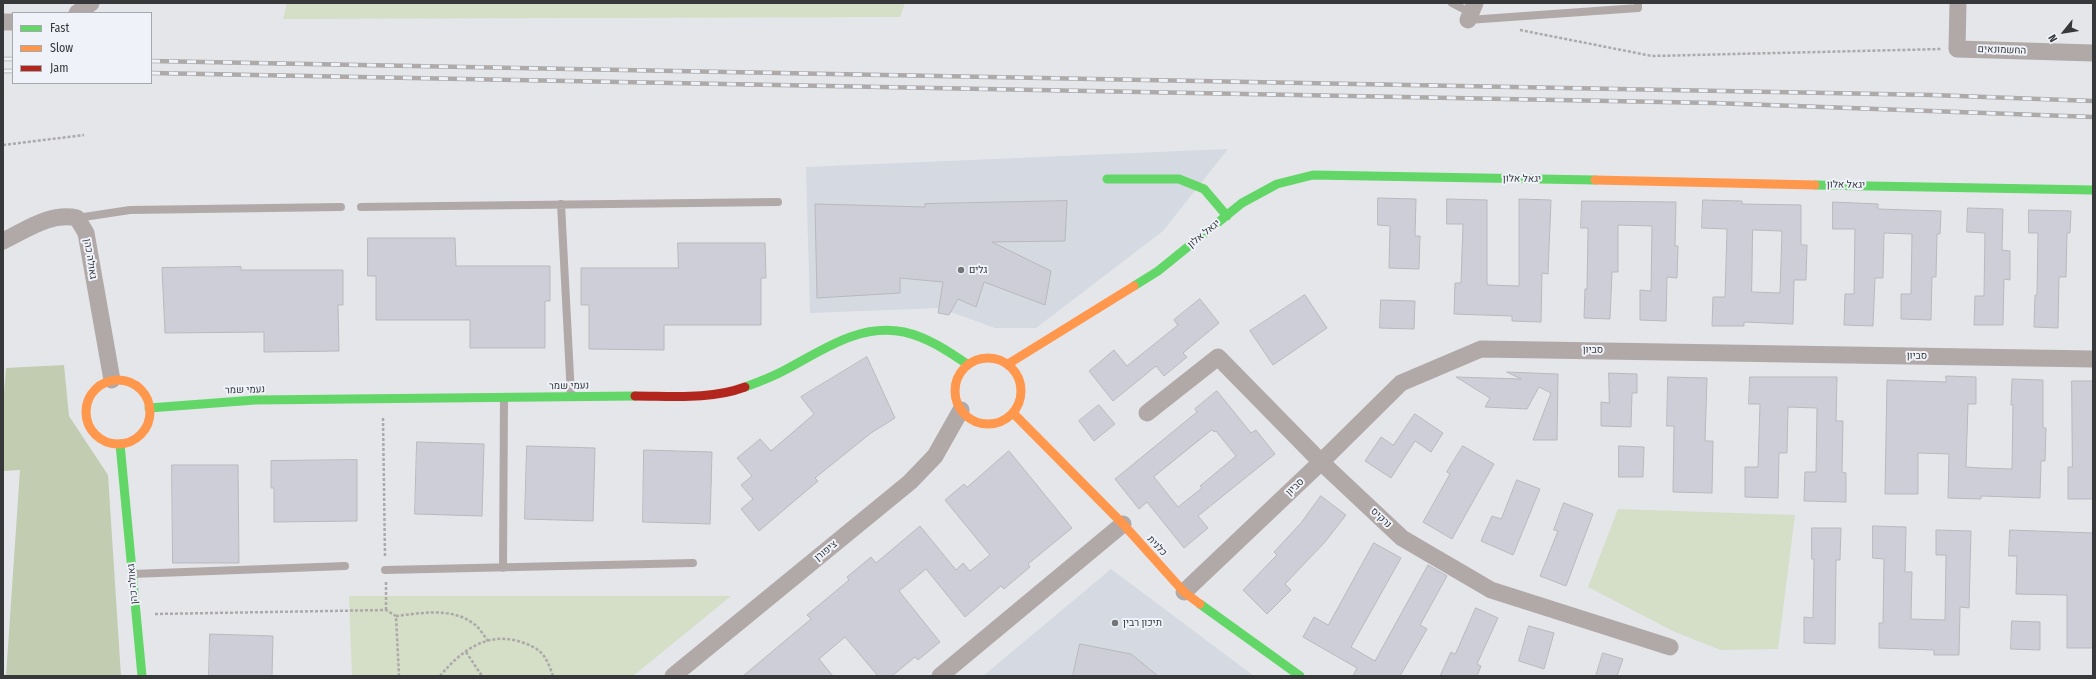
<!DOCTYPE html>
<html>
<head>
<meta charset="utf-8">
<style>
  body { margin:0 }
  #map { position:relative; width:2096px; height:679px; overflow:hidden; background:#e4e6ea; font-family:"Fira Sans Condensed",sans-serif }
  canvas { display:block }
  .frame { position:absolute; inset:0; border:4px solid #36383a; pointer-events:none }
  .legend { position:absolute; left:12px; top:12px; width:140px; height:72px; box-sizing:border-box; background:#eff2f9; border:1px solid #a5a8ad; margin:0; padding:5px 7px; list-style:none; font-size:12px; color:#36383a }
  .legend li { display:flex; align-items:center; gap:8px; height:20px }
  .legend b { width:20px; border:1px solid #a5a8ad }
  .north { position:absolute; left:2044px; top:12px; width:40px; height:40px; -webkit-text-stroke:3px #eff2f9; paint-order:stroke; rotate:240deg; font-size:11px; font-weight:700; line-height:16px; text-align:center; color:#36383a }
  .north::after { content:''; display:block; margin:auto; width:14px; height:18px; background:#36383a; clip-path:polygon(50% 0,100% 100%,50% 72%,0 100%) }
</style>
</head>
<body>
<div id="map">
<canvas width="2096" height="679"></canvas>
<div class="frame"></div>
<ul class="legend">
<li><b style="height:5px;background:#63d668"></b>Fast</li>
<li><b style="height:5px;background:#ff974d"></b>Slow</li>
<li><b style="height:5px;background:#b3261e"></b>Jam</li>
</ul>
<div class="north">N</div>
</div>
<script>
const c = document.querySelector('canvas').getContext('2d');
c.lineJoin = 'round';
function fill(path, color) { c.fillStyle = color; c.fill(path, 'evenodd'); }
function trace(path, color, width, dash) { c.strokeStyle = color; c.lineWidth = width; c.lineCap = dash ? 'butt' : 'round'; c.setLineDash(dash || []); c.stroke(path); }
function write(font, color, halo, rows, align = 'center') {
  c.font = font + ' "Fira Sans Condensed",Heebo,sans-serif'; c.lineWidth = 4; c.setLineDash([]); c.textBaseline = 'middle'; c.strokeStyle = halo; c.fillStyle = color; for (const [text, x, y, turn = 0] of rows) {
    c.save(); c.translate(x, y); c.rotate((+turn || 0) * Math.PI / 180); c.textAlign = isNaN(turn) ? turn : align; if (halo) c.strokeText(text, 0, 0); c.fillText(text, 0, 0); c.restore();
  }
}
fill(new Path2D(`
  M1228 149 1163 231 1036 328H995L940 308 810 313 806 167Z
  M1111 569 1254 676H983Z`), '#d5d9e2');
fill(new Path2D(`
  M287 3H905L900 17 283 19Z
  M1618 509 1795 515 1778 649 1721 650 1675 632 1588 587Z
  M349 596H731L633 676H352Z`), '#d5dec7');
fill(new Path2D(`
  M64 365 69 416 108 475 121 676H6L20 470 3 471V406L6 368Z`), '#c2ccb1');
const building = new Path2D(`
  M1378 198 1416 199 1415 236H1420L1419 269 1389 268 1390 226 1378 225Z
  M1447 199 1487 200V283L1488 285 1519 286V199L1551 200 1548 274 1542 273 1541 322 1512 321V316L1454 314 1455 283H1461L1463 224H1447Z
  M1703 200 1742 201V204L1801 205V245H1807L1806 280H1794L1793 324 1744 322V326H1712L1713 297H1725L1727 229 1702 228ZM1753 230 1782 231 1780 293 1752 292Z
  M1067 201 1065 241 992 242 1051 271 1045 305 984 282 976 307 958 299 949 315 938 313 943 282 900 278V293L817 298 815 204 925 207V204Z
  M1582 201 1676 202 1675 246H1678L1677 278 1667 277 1666 321 1640 320V290L1651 291 1652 226 1618 225V272H1612L1610 319 1584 318 1585 289H1587L1588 228H1581Z
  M1833 202 1878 204V209L1941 211 1940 234H1937L1936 277H1932L1931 320 1901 319V294H1911L1912 234 1884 233 1883 278H1875L1873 326 1844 325 1845 294H1854L1855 229H1833Z
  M1968 208 2003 209 2002 250 2010 251V280L2004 279 2003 325H1974L1975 296H1984L1985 233 1967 232Z
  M2029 210 2071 211 2070 233H2067L2066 277H2059L2058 328 2034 327 2035 295H2037L2038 233H2029Z
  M368 238H455L456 266H550V301H545V348H470V320H376V276H368Z
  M678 243H765L766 278H761V325H664V350L589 349V305H581V268H678Z
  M241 267V270H343V305H338L339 351 264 352V332L165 333 162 268Z
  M1305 295 1327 328 1273 365 1250 331Z
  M1200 299 1219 323 1183 353 1187 357 1164 376 1156 366 1113 401 1089 371 1114 350 1127 366 1178 325 1174 320Z
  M1381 300 1415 301 1414 329 1380 328Z
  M867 357 895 418 871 433 815 478 818 481 759 531 741 509 753 499 741 485 752 476 737 458 760 439 771 451 814 414 801 397Z
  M1507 372 1558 374 1557 440H1533L1551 393 1539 387 1527 409 1485 407 1490 398 1456 377 1521 379Z
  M1609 373 1637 374V393H1632L1631 427 1601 426V402L1609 403Z
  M1946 376 1976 377V404H1968L1966 467 1982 468 2012 469 2013 405H2011L2012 379 2043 380V428H2046L2045 461H2041L2040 498 1981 496V499L1948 498 1949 454 1918 453V494H1885L1887 380 1946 382Z
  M1668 377 1707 378 1705 441H1713L1712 493 1673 492 1674 426H1667Z
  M1750 377H1837L1836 421H1843L1842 472 1846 473V502L1804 501 1805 472H1816L1817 408 1788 407 1787 453H1779L1778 498 1745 497V467H1758L1760 404H1749Z
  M2072 381H2093V499H2068V467H2072Z
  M1217 391 1251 433 1256 430 1275 454 1198 516 1208 528 1184 548 1147 502 1139 509 1115 479 1197 412 1195 409ZM1212 430 1214 432 1216 431 1236 456 1200 486 1202 488 1178 507 1154 477Z
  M1099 405 1115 424 1094 441 1079 421Z
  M1415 414 1443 433 1431 452 1415 441 1391 478 1365 461 1381 437 1393 445Z
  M417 442 484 444 482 516 415 514Z
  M527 446 595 448 593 521 525 519Z
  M1463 446 1494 464 1452 539 1423 522 1450 474 1447 472Z
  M1619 446 1644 447 1643 477H1619Z
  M644 450 712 452 710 524 643 522Z
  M1009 451 1072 528 1028 564 1030 567 1004 589 1001 586 965 617 926 569 899 591 940 642 918 660 915 657 892 676H878L845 637 819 659 833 676H743L811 619 807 615 849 580 847 577 871 557 876 563 920 526 956 570 963 563 970 571 990 555 945 500 964 484 967 487Z
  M357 460V521L274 522V488H271V461Z
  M172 465H238L239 563H173Z
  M1517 480 1540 489 1513 555 1481 541 1492 516 1501 519Z
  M1321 496 1346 515 1325 542 1285 584 1291 590 1267 614 1243 590 1277 555 1274 552 1301 523Z
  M1564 503 1593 514 1566 586 1540 576 1558 531 1554 530Z
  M1873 526 1906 527 1905 572H1912L1911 619 1945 620 1946 555H1936V530L1971 531 1969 608 1960 607 1959 655H1934V650L1879 648V623H1883L1884 559 1873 558Z
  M1812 528H1841L1840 560H1836L1835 644 1804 643V617L1813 618 1814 559H1812Z
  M2010 530 2093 533V648H2067V595L2016 594 2017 556H2009Z
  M1374 543 1401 558 1351 647 1375 661 1428 565 1447 576 1420 625 1427 629 1400 676H1353L1357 668 1303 637 1314 617 1328 625Z
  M1476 608 1498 618 1477 664 1481 666 1477 676H1440L1451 652 1455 654Z
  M2012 621 2040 622V650L2011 649Z
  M1529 626 1554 633 1544 669 1519 661Z
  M210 634 273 636 272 676H209Z
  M1080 644 1131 654 1158 676H1073Z
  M1603 653 1623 659 1617 676H1596Z`);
fill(building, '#ceced9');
trace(building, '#b9b9bc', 1);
trace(new Path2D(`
  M1520 30 1652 56 1942 49
  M3 145 84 135
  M383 418 385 557
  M386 582V610
  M155 614 386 610 396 616 399 676
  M396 616C422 613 452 607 474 624 480 628 484 636 488 641
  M466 652 482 676
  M440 676C460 652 485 632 518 641 528 644 538 648 544 656 548 662 551 670 553 676`), '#ada9a9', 2.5, [3, 2]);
trace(new Path2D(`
  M1452 3 1471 13
  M1468 20 1638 8V3
  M561 204 571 396
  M361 207 778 202
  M77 218 130 210 341 207
  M503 568 504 399
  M385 570 693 563
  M132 574 345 566`), '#b1a9a8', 8);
trace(new Path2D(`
  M1958 3 1957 49 2093 53
  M77 13 91 3
  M1468 20 1475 3
  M3 22H13
  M3 241C26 230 50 212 77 218L86 233 112 380
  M1147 413 1218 357 1321 462 1402 538 1491 590 1670 647
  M1184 592 1321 462 1401 383 1481 349 2093 359
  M673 676 910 482 935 456 961 410
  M940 676 1123 524`), '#b1a9a8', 17);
trace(new Path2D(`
  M1107 179H1179L1204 189 1227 216
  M1815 185 2093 190
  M1134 286 1158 271 1242 203 1277 184 1313 175 1595 180
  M745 387C759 382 772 377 785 370 823 350 859 323 904 332 927 337 948 351 967 364
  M149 408 255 400 635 396
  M120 444 142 676
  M1200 604 1300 676`), '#63d668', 9);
trace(new Path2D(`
  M1595 180 1815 185
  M955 391a33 33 0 1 1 66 0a33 33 0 1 1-66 0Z
  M1008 364 1134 286
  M86 412a32 32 0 1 1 64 0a32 32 0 1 1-64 0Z
  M1013 413 1123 524 1184 592 1200 604`), '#ff974d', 9);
trace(new Path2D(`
  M635 396C672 396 710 400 745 387`), '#b3261e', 9);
const rail = new Path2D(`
  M3 59H13
  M151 61 1932 95 2093 101
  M3 71H13
  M151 73 1714 103 2093 117`);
trace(rail, '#adaaa9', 4.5);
trace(rail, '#eff2f9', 3, [9]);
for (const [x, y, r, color] of [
  [961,270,4,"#737578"],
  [1115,623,4,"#737578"]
]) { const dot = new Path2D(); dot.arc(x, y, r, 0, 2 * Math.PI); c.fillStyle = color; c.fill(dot); trace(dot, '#eff2f9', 1.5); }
write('10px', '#36383a', '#eff2f9', [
  ["החשמונאים",2002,50,2],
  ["יגאל אלון",1522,179,1],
  ["יגאל אלון",1846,185,1],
  ["יגאל אלון",1204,234,-39],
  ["גאולה כהן",90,259,81],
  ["סביון",1593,350,1],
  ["סביון",1917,356,1],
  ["נעמי שמר",569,386,-1],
  ["נעמי שמר",245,390,-2],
  ["סביון",1295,487,-43],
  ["נרקיס",1381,518,43],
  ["כלנית",1157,546,47],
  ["ציפורן",826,551,-39],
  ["גאולה כהן",133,584,-95]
]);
write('10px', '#36383a', '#eff2f9', [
  ["גלים",969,270],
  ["תיכון רבין",1123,623]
], 'left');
</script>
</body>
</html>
